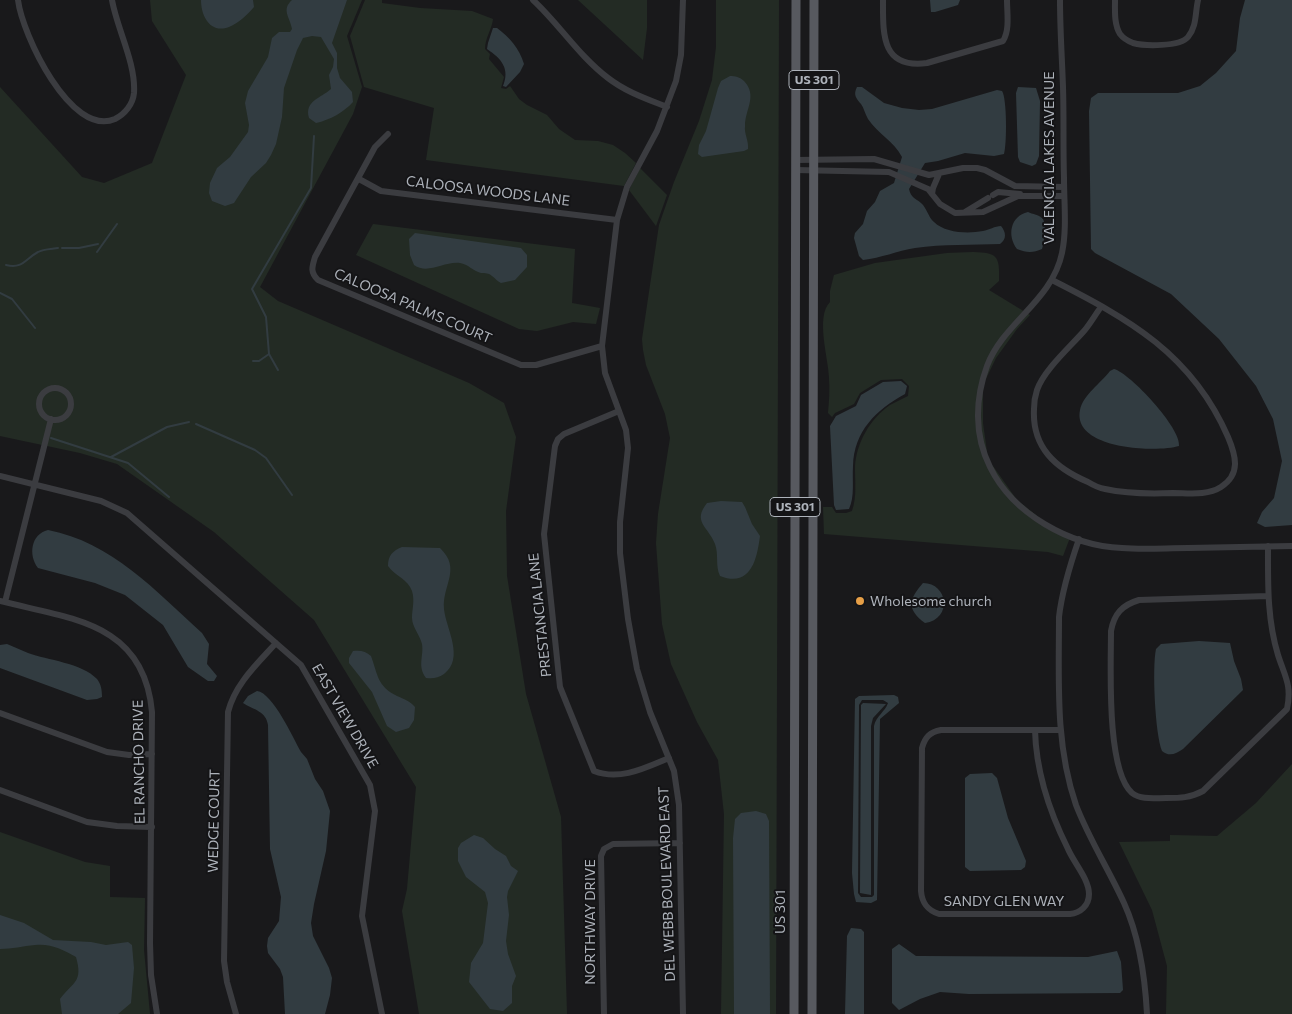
<!DOCTYPE html>
<html>
<head>
<meta charset="utf-8">
<style>
  body { margin:0 }
  canvas { display:block; background:#19191b }
</style>
</head>
<body>
<canvas width="1292" height="1014"></canvas>
<script>
const c = document.querySelector('canvas').getContext('2d');
c.lineJoin = 'round';
function fill(path, color) { c.fillStyle = color; c.fill(path, 'evenodd'); }
function trace(path, color, width, dash) { c.strokeStyle = color; c.lineWidth = width; c.lineCap = dash ? 'butt' : 'round'; c.setLineDash(dash || []); c.stroke(path); }
function write(font, color, halo, rows, align = 'center') {
  c.font = font + ' Commissioner,sans-serif'; c.lineWidth = 4; c.setLineDash([]); c.textBaseline = 'middle'; c.strokeStyle = halo; c.fillStyle = color; for (const [text, x, y, turn = 0] of rows) {
    c.save(); c.translate(x, y); c.rotate((+turn || 0) * Math.PI / 180); c.textAlign = isNaN(turn) ? turn : align; if (halo) c.strokeText(text, 0, 0); c.fillText(text, 0, 0); c.restore();
  }
}
fill(new Path2D(`
  M150 0H362L347 36 362 87 353 114 260 287 278 301 469 383 504 403 516 437 506 511 507 576 526 694 561 817 567 1014H419L402 911 407 889 416 787 314 620 214 532 117 464 80 453 0 436V87L82 177 104 183 152 163 186 75 152 21Z
  M365 0H382V3L420 8 472 11 493 19C492 29 485 38 485 49L490 54 489 59 504 77 501 88 506 89 510 86 519 99 527 105 547 115 559 129 575 140 598 141 613 145 625 153 636 163 624 186 426 160 434 108 364 87 350 36Z
  M578 0H647V28L643 60Z
  M716 0H779L776 1014H721L724 814 718 760 697 722 671 664 662 624 656 543 658 514 670 438 665 414 646 365 643 350 642 339 659 225 674 182 699 121 712 80 716 47Z
  M640 168 667 195 656 226 629 190Z
  M373 224 575 249 572 303 600 308 596 324 573 322 537 331 519 329 356 255Z
  M973 252C997 253 1000 255 999 281L989 290 1030 315 1017 329 996 358 983 385V423L988 459 1017 500 1050 526 1071 535 1063 556 1048 552 824 534 823 507H832L836 513H846L852 511C857 497 855 482 855 468 856 443 870 419 890 405 896 402 902 399 908 396L909 386 902 379 881 380 860 393 854 404 835 413 832 417 828 413C829 402 830 390 829 378 829 360 815 317 830 302V291L834 275 875 263 947 253Z
  M1292 764V1014H1166L1167 966 1152 910 1119 842 1170 841V835L1217 836 1256 803Z
  M0 832 85 862 110 866V897L145 898 144 950 150 1014H0Z`), '#232b24');
fill(new Path2D(`
  M201 0H253L254 7C247 15 239 23 229 27 210 34 201 16 201 0Z
  M292 0H347L332 43 337 53V68L340 78 352 92 353 102C344 112 330 120 316 123L309 118C304 101 321 98 331 89L329 75 333 67 334 59 321 37 312 36 303 38 297 50 284 88 282 117 276 144 271 155 266 163 251 177 234 203 225 206 212 201 209 193 210 183 217 168 230 157 248 132 249 125 245 103 248 91 268 57 272 38 279 32H290L292 29C290 17 281 10 292 0Z
  M930 0H960L958 5 935 12H931Z
  M1245 0H1292V525L1265 527 1257 523 1262 512 1274 498 1282 461 1273 419 1256 386 1219 339 1171 294 1095 253 1091 249 1089 111 1091 98 1098 93H1178L1200 86 1216 73 1236 51 1240 18Z
  M493 28H497C510 38 519 48 524 64L520 72 506 87 503 86C510 69 502 59 487 49L488 43Z
  M730 76C735 76 740 77 744 81 758 96 745 109 745 126 744 134 749 141 748 149L744 151 702 157 698 154 699 145 706 131 718 88 721 81Z
  M857 87H862L884 103 902 108 919 110 932 109 997 90 1002 91C1007 98 1007 144 1004 154L994 156 965 153 938 161 925 163 909 189C911 198 915 198 921 203 927 208 928 217 934 222 945 233 968 234 983 231 989 230 995 226 1001 226 1006 232 1007 239 1000 244 972 245 943 244 915 248 897 251 881 258 863 260L859 256 854 238 855 233 863 224 867 211 875 202 880 191 894 183 902 157C894 141 878 134 868 119 865 114 864 108 861 104 856 98 853 95 857 87Z
  M1018 87 1036 88 1040 101 1039 156 1036 164 1032 166 1020 162 1018 157 1016 93Z
  M1028 212C1032 214 1040 215 1043 219 1047 226 1044 242 1042 249 1033 253 1027 253 1017 249 1007 236 1010 216 1028 212Z
  M415 233 521 248 527 255V267L515 280 501 283C497 281 496 279 492 276 489 273 485 273 481 273 473 271 468 264 460 263 444 261 428 275 414 265L410 255 409 239Z
  M1114 369C1130 373 1182 429 1179 446 1155 453 1072 449 1080 410 1083 395 1101 383 1110 371Z
  M901 381 907 386 905 394C876 410 854 431 853 466 852 481 855 496 849 509L836 510 834 505 830 426 836 416 856 406 861 395 883 382Z
  M721 501 742 502 745 507 752 524 760 536C757 559 751 588 720 576 715 565 719 555 715 544 708 526 692 522 707 503Z
  M48 530C111 542 156 591 202 633L209 644 207 664 217 676 214 681H208L188 667 163 625 125 595 95 583 38 568C28 555 31 534 48 530Z
  M402 547 440 548C462 569 442 585 444 609 446 629 465 658 444 674 438 678 433 679 426 678 417 666 424 656 422 644 420 635 412 627 412 618 412 609 415 601 412 591 408 579 395 576 388 566 388 556 392 551 402 547Z
  M923 583C948 583 953 619 925 623 906 609 909 599 923 583Z
  M1199 641 1230 643 1234 661 1241 679 1243 690 1183 749C1176 754 1169 757 1162 751 1155 734 1152 667 1156 649L1161 644Z
  M7 644C14 647 21 650 28 653 47 660 82 663 97 679 101 684 102 690 102 697L97 699 87 700 0 668V645Z
  M353 651C360 650 366 651 371 656 378 675 377 686 397 696 404 699 410 701 415 707L414 720 409 728 396 732 387 726 372 692 349 663V658Z
  M257 691C273 693 293 738 301 752L307 759 315 779 323 791 330 811 326 851 314 904 311 923 313 936 329 968 332 978 330 995 325 1014H285L283 977 280 969 268 953 267 946 268 938 279 921 281 897 270 849 268 725C266 711 254 710 243 703L248 696Z
  M894 695 898 697 899 703 880 719 877 900 871 903 856 902 854 894 852 873 855 699 859 696ZM862 700H883L888 703C885 712 876 716 874 726V895L872 897H861L858 893 859 705Z
  M863 703 886 704 873 718 871 726V895L860 893 861 705Z
  M992 773 997 778 1008 818 1026 861 1025 867 1021 870 970 871 965 867V778L970 774Z
  M756 811 766 814 769 821 770 1014H734L733 838 735 819 741 813Z
  M474 835 483 838 495 849 506 856 511 866 518 871 508 891 507 897 509 915 506 941 508 954 516 976 512 986V1003L503 1011 490 1009 469 982 471 963 483 943 488 903 485 892 466 877 458 861V848L461 843Z
  M0 915 24 923 53 940 91 942 106 945 128 942 132 945 134 968 131 1003 118 1014H62L60 999C74 981 83 982 76 957 64 950 50 943 35 945 23 946 12 949 0 949Z
  M851 928 861 929 864 932V1014H845L847 936Z
  M899 944 916 956H921L1088 957 1117 951 1121 962 1123 990 1120 993 969 994 940 992 920 999 899 1010 892 1003V949Z`), '#323c41');
trace(new Path2D(`
  M62 248H79L98 244
  M97 252 117 224
  M6 265C23 269 25 259 38 252 43 249 52 249 58 248
  M0 293 12 299 35 328
  M253 361H259L269 354
  M278 370 269 354 266 317 252 289 311 188 314 136
  M196 424 255 450 266 458 292 495
  M51 438 128 463 169 497
  M111 457 167 427 189 422`), '#323c41', 2);
trace(new Path2D(`
  M18 0C22 34 71 138 115 119 125 114 133 104 134 93 136 63 117 29 112 0
  M533 0C559 24 579 56 608 78 626 92 647 99 667 107
  M883 0C883 34 881 69 927 63L1003 41C1010 30 1007 13 1007 0
  M1060 0C1060 29 1062 58 1063 87 1064 118 1063 148 1064 178 1064 203 1067 229 1062 253 1052 301 1003 323 987 366 975 399 974 435 990 467 1013 514 1070 546 1122 548 1144 550 1166 548 1188 548 1223 547 1257 547 1292 546
  M1115 0C1115 11 1114 24 1120 34 1123 38 1128 41 1133 43 1144 46 1180 47 1188 37 1197 26 1195 13 1198 0
  M388 134 375 147 315 257C312 267 310 272 318 280L521 365H536L602 346
  M796 160 874 159 929 175 963 168H977L985 170 1015 186 1064 187
  M796 170 889 172 928 189 940 204 955 213 983 212 1018 196H1064
  M359 179 381 191 617 220
  M932 194 933 188 939 174
  M993 195 998 192 1020 194
  M965 212 988 198
  M1052 280C1129 319 1192 354 1228 437 1236 456 1241 474 1221 487 1207 496 1188 493 1173 493 1150 494 1128 494 1105 489 1099 488 1093 485 1088 482 1055 468 1032 447 1034 409 1034 403 1035 396 1037 390 1044 370 1069 348 1084 331 1090 324 1095 315 1101 307
  M39 404a16 16 0 1 1 32 0a16 16 0 1 1-32 0Z
  M619 411 564 434 558 439 555 446 544 534 560 687 594 771C620 781 645 768 669 758
  M0 476 101 501 127 513 301 665 370 785 375 811 362 916 382 1014
  M1079 539C1070 565 1062 590 1059 617 1059 681 1055 744 1076 805 1089 839 1109 870 1124 903 1140 938 1145 977 1147 1014
  M1268 546C1268 583 1267 619 1278 655 1285 677 1292 685 1287 709L1203 791C1190 798 1180 798 1166 798 1154 798 1141 800 1132 793 1106 770 1111 666 1111 631 1114 614 1122 605 1139 600L1268 596
  M0 601C71 619 144 622 152 712L150 943 151 975 157 1014
  M5 602 51 419
  M0 713 107 752 129 755 152 754
  M1035 730H941C930 732 925 737 922 748L921 891C922 903 927 910 939 914H1070C1080 913 1089 906 1089 894 1089 879 1074 863 1068 849 1050 813 1036 771 1035 730H1060
  M0 790 87 822 117 826 152 827
  M236 1014 227 982 224 961 228 712C235 684 257 664 276 643
  M604 1014 601 856 604 849 613 844 680 843
  M683 1014 679 805 674 771 650 712 637 669 628 619 620 553V522L628 448 626 430 605 373 602 346 617 220 627 187 657 131 676 81 681 55 683 0`), '#3b3c40', 6);
trace(new Path2D(`
  M794 1014 796 0
  M812 1014 814 0`), '#57595f', 9);
for (const [x, y, r, color] of [
  [860,601,5,"#e69f47"]
]) { const dot = new Path2D(); dot.arc(x, y, r, 0, 2 * Math.PI); c.fillStyle = color; c.fill(dot); trace(dot, '#141416', 2); }
for (const [x, y, w] of [
  [814,80,50],
  [795,507,50]
]) { const box = new Path2D(); box.roundRect(x - w / 2, y - 9.5, w, 19, 4); c.fillStyle = '#141416'; c.fill(box); trace(box, '#adb2ba', 1); }
write('bold 12px', '#adb2ba', null, [
  ["US 301",814,80],
  ["US 301",795,507]
]);
write('14px', '#adb2ba', '#141416', [
  ["VALENCIA LAKES AVENUE",1049,158,-90],
  ["CALOOSA WOODS LANE",488,191,7],
  ["CALOOSA PALMS COURT",413,306,23],
  ["PRESTANCIA LANE",540,615,-96],
  ["EAST VIEW DRIVE",345,716,60],
  ["EL RANCHO DRIVE",139,762,-91],
  ["WEDGE COURT",214,821,-89],
  ["DEL WEBB BOULEVARD EAST",667,884,-92],
  ["SANDY GLEN WAY",1004,901],
  ["US 301",780,912,-90],
  ["NORTHWAY DRIVE",590,922,-90]
]);
write('14px', '#adb2ba', '#141416', [
  ["Wholesome church",870,601]
], 'left');
</script>
</body>
</html>
